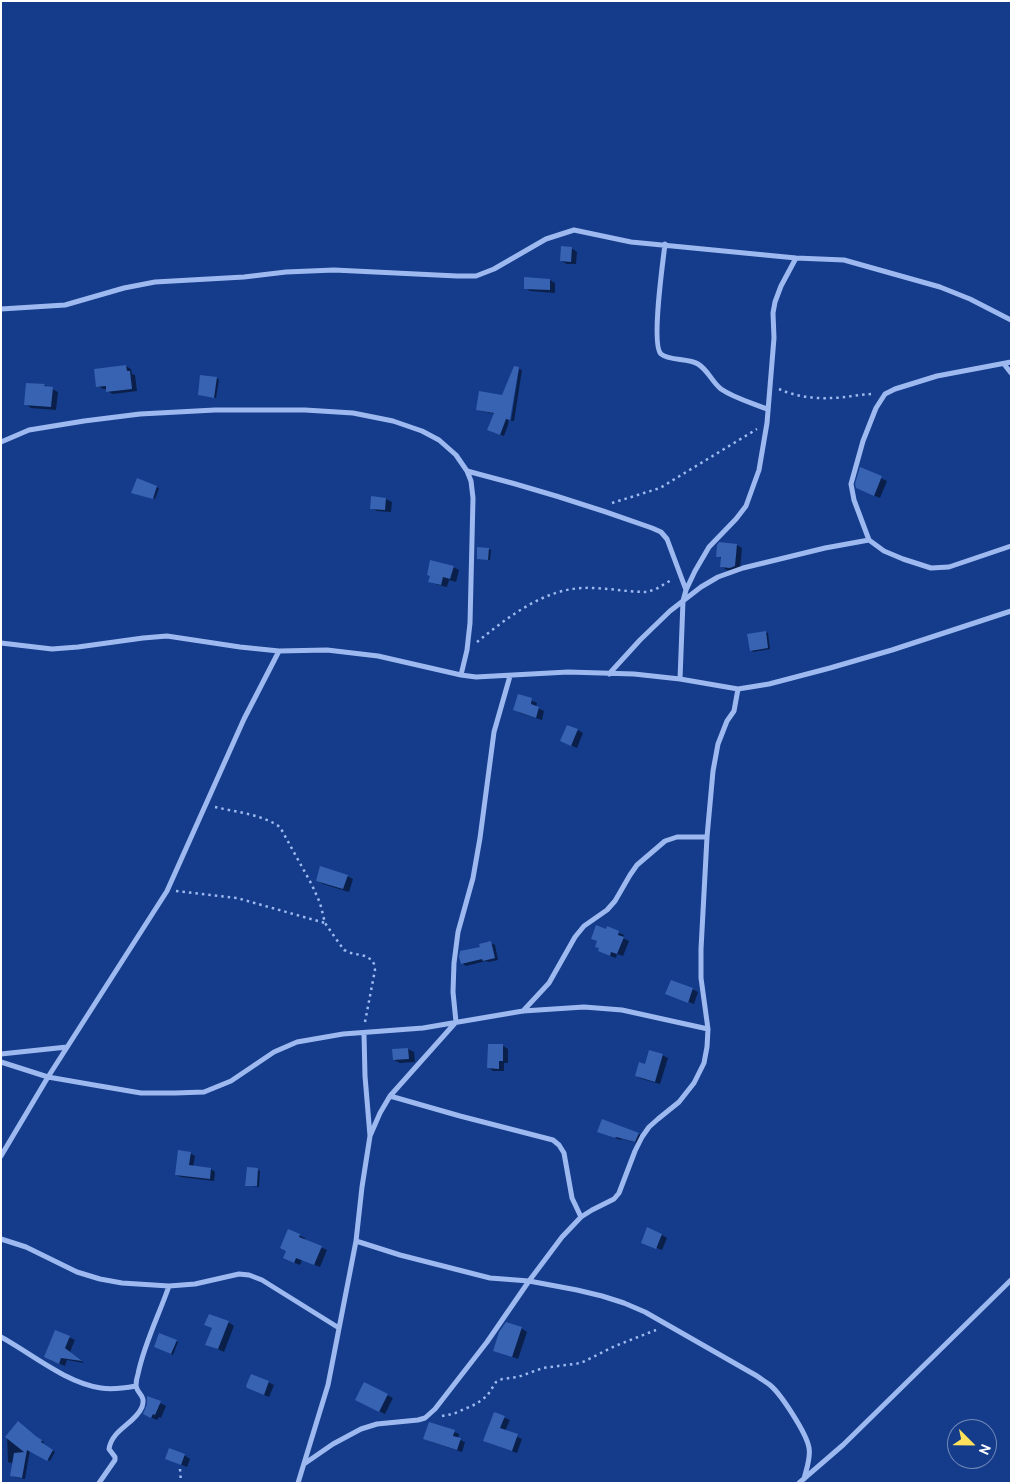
<!DOCTYPE html>
<html>
<head>
<meta charset="utf-8">
<style>
  body { margin:0 }
  #map { position:relative; width:1012px; height:1484px; overflow:hidden; background:#143c8b; font-family:Cabin,sans-serif }
  canvas { display:block }
  .frame { position:absolute; inset:0; border:2px solid #fff; pointer-events:none }
  .north { position:absolute; left:947px; top:1419px; width:50px; height:50px; box-sizing:border-box; background:#143c8b; border:1px solid #728ab9; border-radius:50%; rotate:113deg; font-size:14px; font-weight:700; line-height:20px; text-align:center; color:#fff }
  .north::after { content:''; display:block; margin:auto; width:18px; height:22px; background:#ffe15b; clip-path:polygon(50% 0,100% 100%,50% 72%,0 100%) }
</style>
</head>
<body>
<div id="map">
<canvas width="1012" height="1484"></canvas>
<div class="frame"></div>
<div class="north">N</div>
</div>
<script>
const c = document.querySelector('canvas').getContext('2d');
c.lineJoin = 'round';
function fill(path, color) { c.fillStyle = color; c.fill(path, 'evenodd'); }
function trace(path, color, width, dash) { c.strokeStyle = color; c.lineWidth = width; c.lineCap = dash ? 'butt' : 'round'; c.setLineDash(dash || []); c.stroke(path); }
fill(new Path2D(`
  M571 248 577 252 576 264H567L561 261Z
  M550 280 555 283V293L530 291 525 288Z
  M126 366 131 369 132 374 135 375 137 391 113 394 107 391V389H103L98 386Z
  M519 369 522 370 514 421H511Z
  M517 371 508 425 504 436 492 432 495 414 481 411 477 409 503 396Z
  M217 378 219 380 216 398 199 395Z
  M44 385 58 392 56 410 31 408 26 404Z
  M861 469 887 481 880 498 863 491Z
  M156 487 159 488 155 499 135 493Z
  M372 497 386 499 392 502 391 512 377 511 371 508Z
  M737 545 742 548 740 569 736 571 727 570 722 567V559L718 556Z
  M489 549 491 550 490 560 478 558Z
  M453 567 459 570 456 582 449 580 447 587 435 584 429 581Z
  M765 632 768 633 770 649 753 652 751 650Z
  M519 695 537 703 536 707 544 711 542 720 520 713 514 709Z
  M578 730 583 733 577 748 568 744Z
  M347 876 353 879 349 892 323 884 317 881Z
  M608 928 624 935 623 938 629 941 623 956 617 954 616 958 605 954 598 942 592 938 607 931Z
  M491 943 495 945 498 960 488 962 486 961 466 966 462 963 481 948Z
  M692 989 698 992 694 1004 671 995Z
  M503 1046 508 1049V1063H504V1071H493L488 1067Z
  M408 1049 414 1052 415 1062 400 1063 394 1060V1050Z
  M662 1055 668 1058 660 1084 642 1079 636 1076Z
  M603 1121 639 1134 644 1137 641 1144 622 1139 621 1140 604 1134Z
  M190 1153 195 1156 193 1167 211 1169 215 1172 214 1181 181 1177 176 1175Z
  M258 1170 260 1171 259 1187 247 1185Z
  M288 1231 305 1238V1240L327 1250 320 1267 302 1260 300 1265 290 1261 287 1251Z
  M662 1235 667 1238 662 1250 647 1244Z
  M228 1322 234 1326 224 1352 207 1344Z
  M521 1328 527 1332 518 1359 495 1350Z
  M56 1331 75 1340 70 1352 84 1363 67 1360 65 1366 50 1360Z
  M176 1341 178 1342 173 1355 158 1348Z
  M268 1382 274 1385 269 1397 248 1388Z
  M387 1395 393 1398 385 1414 362 1403Z
  M160 1403 166 1406 161 1418 159 1417 157 1420 150 1417Z
  M494 1414 510 1420 505 1431 522 1439 517 1453 490 1443Z
  M454 1432 459 1434 458 1439 465 1442 462 1452 429 1441Z
  M7 1436 38 1439 44 1442 43 1444 55 1452 50 1461 30 1450 25 1479 14 1477 12 1476 14 1464 8 1462Z
  M184 1455 190 1459 187 1467 172 1461Z`), '#0007');
fill(new Path2D(`
  M561 246 572 247 571 262 560 261Z
  M524 277 550 279V290L524 289Z
  M126 365 127 371H130L132 389 106 392V386L96 387 94 369Z
  M514 366 519 367 510 420 506 419 500 435 487 430 494 413 476 410 479 391 502 395Z
  M200 375 217 377 214 398 198 395Z
  M26 383 45 384 44 386 53 387 51 407 24 405Z
  M860 467 882 476 874 496 856 488 855 484Z
  M137 478 157 486 153 499 131 493Z
  M371 496 386 498 385 510 370 509Z
  M719 542 737 544 735 566 730 568 720 567 721 557H716L717 545Z
  M477 547 489 548 488 560 477 559Z
  M430 560 454 566 450 579 443 577 441 585 428 582 430 576 427 575Z
  M766 631 768 648 750 651 747 634Z
  M518 694 532 698 531 704 539 707 536 718 513 710Z
  M567 725 578 729 571 746 560 741Z
  M320 866 348 875 343 889 316 881Z
  M596 925 606 929 607 926 619 931 618 935 624 937 617 954 611 952 610 956 598 951 599 948 595 947 597 941 591 939Z
  M491 941 495 958 483 961 482 959 461 964 459 957 460 951 480 947 479 944Z
  M671 980 693 988 688 1003 665 994Z
  M488 1044H503V1061H499V1069L487 1068Z
  M408 1048 409 1059 393 1060 392 1049Z
  M649 1050 663 1054 655 1082 635 1076 639 1062 645 1064Z
  M602 1119 639 1133 635 1142 616 1137 615 1138 597 1132Z
  M178 1150 191 1152 189 1165 211 1168 210 1179 175 1175Z
  M247 1167 258 1168 257 1186H245Z
  M647 1227 662 1234 656 1249 641 1243Z
  M288 1229 300 1234 299 1237 322 1246 314 1265 296 1258 294 1263 283 1258 286 1251 280 1248Z
  M209 1314 229 1321 218 1349 205 1345 212 1328 204 1325Z
  M506 1322 522 1327 512 1357 493 1351 499 1332Z
  M55 1330 70 1336 65 1348 82 1361 61 1358 59 1364 44 1357Z
  M159 1333 177 1340 171 1354 154 1347Z
  M251 1374 269 1381 264 1395 247 1388V1387L246 1386Z
  M364 1382 388 1394 379 1412 355 1400Z
  M147 1396 161 1401 155 1415 153 1414 151 1418 143 1414 147 1404Z
  M494 1412 505 1416 500 1428 518 1434 512 1451 483 1441Z
  M18 1421 37 1437 42 1440 41 1442 53 1450 47 1461 27 1450 22 1478 10 1476 14 1453 24 1452 5 1437Z
  M429 1422 455 1430 453 1436 461 1438 457 1450 423 1439Z
  M169 1448 185 1454 181 1465 165 1459Z`), '#3862b2');
trace(new Path2D(`
  M779 389C794 396 814 399 831 398 845 398 860 394 875 394
  M612 503 660 488 757 429
  M477 642C507 618 542 590 582 588 603 587 626 592 647 592L656 589 673 579
  M215 807C236 812 261 814 280 827L312 885 320 903 325 923 334 936 344 950 351 953 365 956 372 960 374 964 375 970 365 1022
  M176 891 237 898 325 923
  M442 1416 453 1414 476 1404 487 1396 496 1382 502 1379 518 1377 543 1368 581 1363 615 1346 656 1330
  M180 1469 181 1483`), '#9db9f0', 2.5, [2.5, 4]);
trace(new Path2D(`
  M665 244C663 261 651 345 661 354 669 361 688 358 698 364 708 370 712 382 721 389 734 398 752 403 767 409
  M1 309 65 305 124 288 155 282 244 277 286 272 334 270 457 276H476L494 269 546 239 574 230 631 242 796 258 844 260 940 287 970 299 1011 320
  M1011 362 937 376 895 389 885 394 876 408 863 441 851 484 854 500 869 540 884 551 903 559 931 568 949 567 1011 546
  M1004 364 1011 373
  M1 442 29 430 84 421 140 414 215 410H305L353 413 393 421 422 431 439 440 456 455 467 471 471 481 473 498 470 623 467 650 461 675
  M467 471C530 487 591 506 652 528L661 532 667 539 686 590
  M1 643 52 649 78 647 143 638 167 636 240 647 279 651 327 650 378 656 461 675 476 677 568 672 634 674 680 679 738 689 769 684 830 668 892 650 1011 611
  M609 674 640 640 670 611 701 587 718 577 743 568 825 548 869 540
  M680 679 683 601 686 590 695 571 709 547 736 519 746 506 759 470 767 423 774 338 773 313 775 302 781 286 796 258
  M523 1011 549 983 575 937 584 926 607 910 615 901 630 875 637 865 665 841 677 837H707
  M1 1054 67 1047
  M1 1062 48 1077 94 1085 141 1093H175L204 1092 231 1081 274 1052 297 1042 343 1034 423 1028 523 1011 584 1007 622 1010 708 1029
  M390 1096 460 1116 553 1140 559 1145 564 1153 572 1198 581 1217
  M370 1136 380 1113 390 1096 456 1022 453 992 454 963 458 932 473 878 480 838 494 732 510 676
  M1 1156 48 1077 167 891 244 719 279 651
  M1 1239 26 1247 77 1272 100 1279 122 1283 169 1286 195 1284 239 1274 249 1275 262 1280 339 1328
  M356 1241 400 1255 490 1278 529 1281 577 1290 602 1296 624 1303 645 1312 757 1376C761 1379 766 1382 770 1385 781 1394 807 1434 809 1448 811 1458 806 1470 804 1479
  M1 1337C32 1354 66 1383 101 1388 113 1390 125 1388 136 1386
  M304 1464 333 1444 361 1429 377 1424 418 1420 425 1418 435 1409 487 1342 529 1281 562 1237 581 1217 592 1210 614 1199 619 1193 635 1151 642 1137 649 1127 658 1119 679 1102 694 1083 704 1063 707 1047 708 1029 701 978V949L707 837 713 771 718 744 727 721 734 711 738 689
  M99 1483 115 1460V1457L109 1449C112 1429 135 1424 142 1407 146 1395 138 1395 136 1386 136 1382 137 1377 138 1374 144 1344 159 1315 169 1286
  M298 1483 328 1385 356 1241 362 1187 370 1136 365 1076 364 1034
  M799 1483 843 1445 1011 1280`), '#9db9f0', 5);
</script>
</body>
</html>
